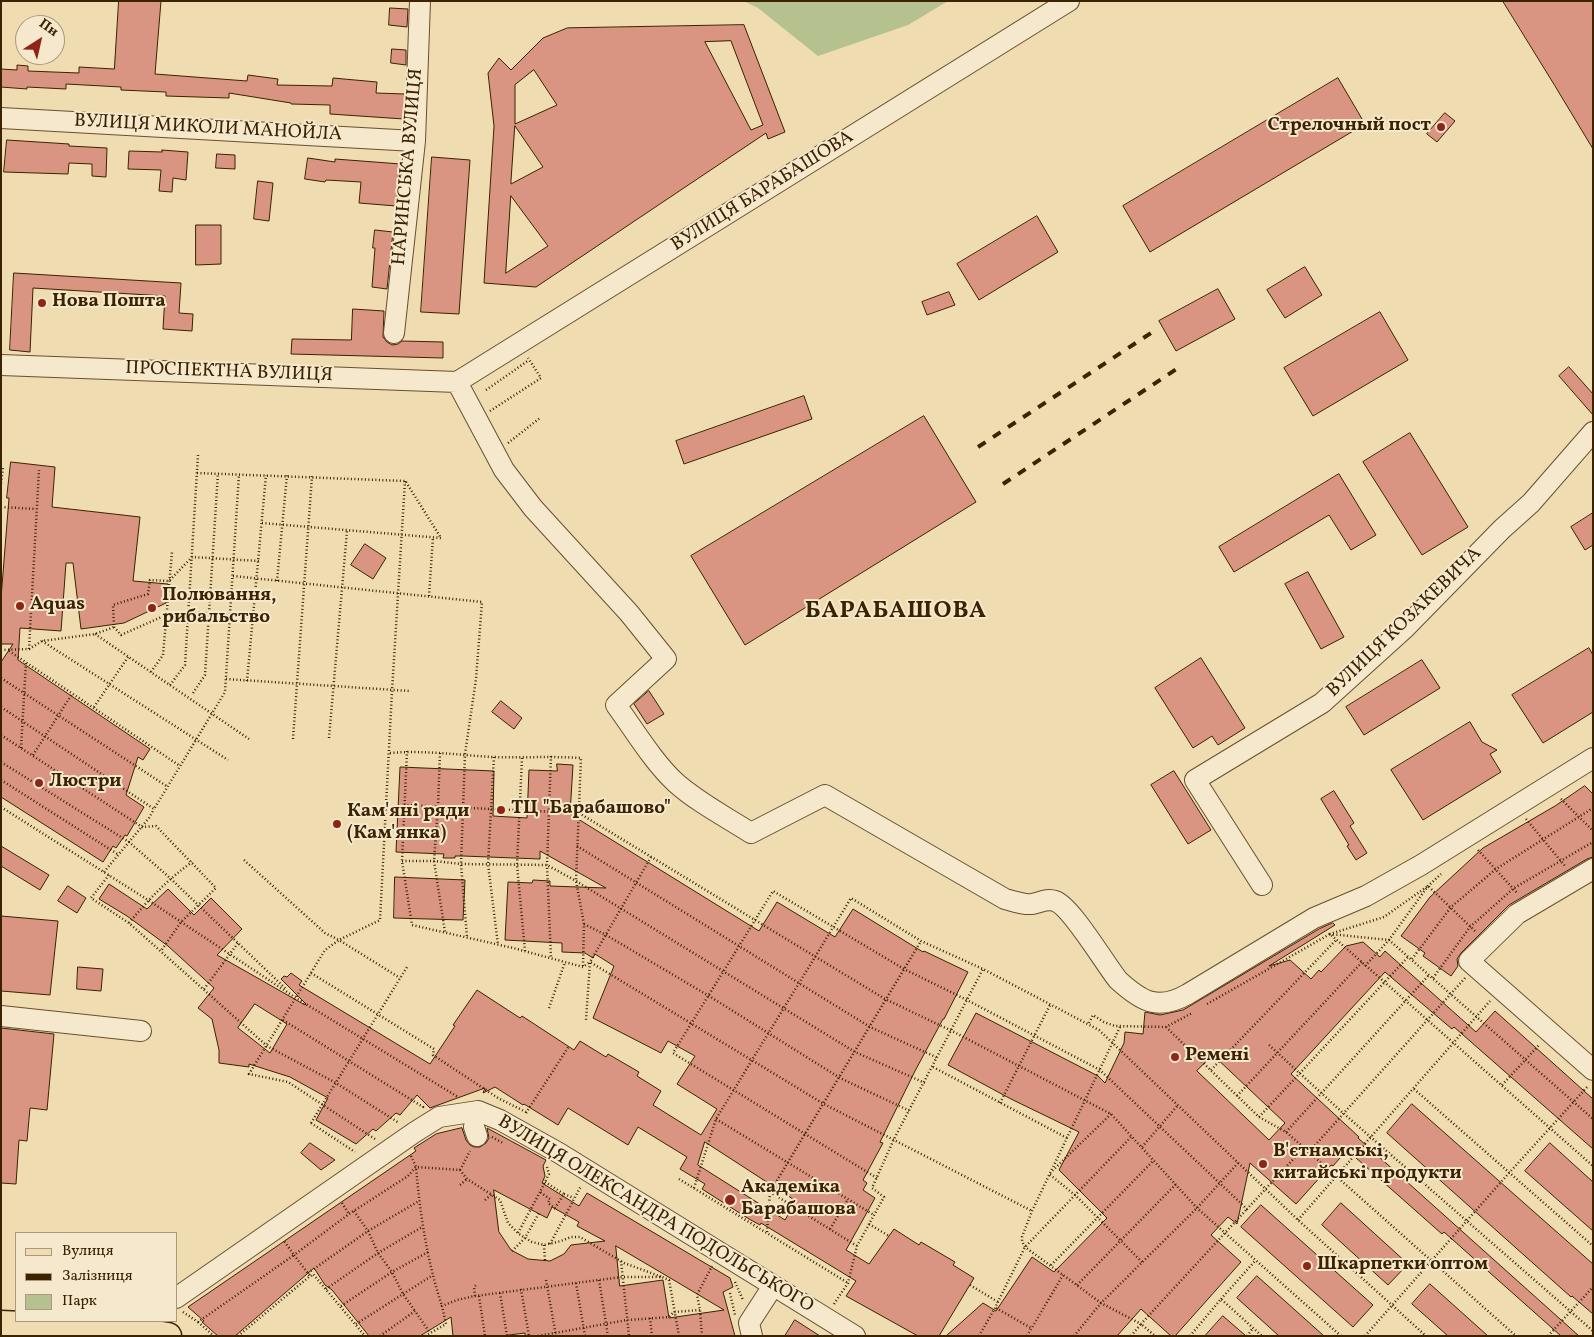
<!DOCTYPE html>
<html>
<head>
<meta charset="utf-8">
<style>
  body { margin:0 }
  #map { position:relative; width:1594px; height:1337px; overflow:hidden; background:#efdcb1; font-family:Vollkorn,serif }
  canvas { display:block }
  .frame { position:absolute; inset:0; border:2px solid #3b2201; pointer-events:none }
  .legend { position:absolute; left:15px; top:1232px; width:162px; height:90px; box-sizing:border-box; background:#f5e8cc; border:1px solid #ab997b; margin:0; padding:6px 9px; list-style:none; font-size:15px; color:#3b2201 }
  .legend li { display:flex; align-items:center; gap:10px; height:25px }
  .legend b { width:25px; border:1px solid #ab997b }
  .north { position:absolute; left:15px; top:15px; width:50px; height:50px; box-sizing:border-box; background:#f5e8cc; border:1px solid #ab997b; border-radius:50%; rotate:35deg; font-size:14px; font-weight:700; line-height:20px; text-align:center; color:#3b2201 }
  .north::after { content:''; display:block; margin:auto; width:18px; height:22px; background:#8f2418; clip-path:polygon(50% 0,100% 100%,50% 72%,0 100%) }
</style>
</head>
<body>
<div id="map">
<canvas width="1594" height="1337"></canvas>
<div class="frame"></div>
<ul class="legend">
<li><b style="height:6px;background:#efdcb1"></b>Вулиця</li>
<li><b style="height:6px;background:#3b2201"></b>Залізниця</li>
<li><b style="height:14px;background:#b5c18e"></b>Парк</li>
</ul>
<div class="north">Пн</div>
</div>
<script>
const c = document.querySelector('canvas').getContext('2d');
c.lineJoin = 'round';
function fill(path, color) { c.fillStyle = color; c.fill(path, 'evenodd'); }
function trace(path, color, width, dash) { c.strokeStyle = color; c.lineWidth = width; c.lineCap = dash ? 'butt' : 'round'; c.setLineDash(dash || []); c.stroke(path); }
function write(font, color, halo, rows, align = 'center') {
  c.font = font + ' Vollkorn,serif'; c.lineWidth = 4; c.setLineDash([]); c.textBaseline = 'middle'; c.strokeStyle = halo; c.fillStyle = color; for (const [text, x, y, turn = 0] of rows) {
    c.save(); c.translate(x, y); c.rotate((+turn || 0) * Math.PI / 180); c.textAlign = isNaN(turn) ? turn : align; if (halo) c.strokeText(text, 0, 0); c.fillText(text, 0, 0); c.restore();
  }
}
fill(new Path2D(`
  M744 1H948L908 25 818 56 758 8Z`), '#b5c18e');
const building = new Path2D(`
  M119 1H161L155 74 247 81 248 75 278 79 277 85 332 86 333 78 377 82 376 93 405 94 404 119 330 114V105L291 104V103L229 93V98L166 96V92L121 90V87L66 84V89L27 87V89L1 87V69L17 70V65L28 66V71L79 73V67L114 69Z
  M1503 1H1593V149L1555 86Z
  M390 8 408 9 407 27 389 25Z
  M744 25 785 132 768 139 766 133 536 287 484 283 494 126 488 73 499 58 511 70 543 38 567 28ZM731 41 763 125 751 130 705 42ZM534 70 557 105 515 124V85ZM515 126 543 167 511 184V181ZM511 196 548 246 506 273Z
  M392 49 406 50V65L391 63Z
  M1338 78 1365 124 1150 252 1123 206Z
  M1445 113 1455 121 1437 142 1427 134Z
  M7 140 69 144V146L107 148 106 177 92 176V164L69 163 68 174 4 172Z
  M162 150 188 152 186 180 173 178 172 192 159 191 161 170 128 169 129 151 162 152Z
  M217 154 235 155V169L216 168Z
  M432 157 470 160 459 314 421 312Z
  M308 158 335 162V159L401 164 396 206 359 203 361 182 326 180 325 182 305 179Z
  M258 181 273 183 269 221 254 219Z
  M1037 216 1058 252 979 300 957 264Z
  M196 225H221V264L196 265Z
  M375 230 393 232 387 289 372 287 375 248H373Z
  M1305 267 1322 295 1285 318 1267 290Z
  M14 273 181 283 179 313 193 314 192 331 163 329 165 296 33 288 30 352 10 350Z
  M1218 289 1235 319 1176 351 1159 321Z
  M949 292 955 305 927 315 922 302Z
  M353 309 384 311 383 337 387 342 392 345 398 344 402 341 443 342V358L291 354 292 339 351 340Z
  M1380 312 1408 360 1313 416 1284 368Z
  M1569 367 1593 394V415L1559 376Z
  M804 396 812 419 684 464 676 441Z
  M924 416 976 502 745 645 691 556Z
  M1410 433 1468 527 1422 555 1363 462Z
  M11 462 55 467 52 507 140 517 133 581 168 584 166 603 124 623 81 629 73 563H66L61 631 20 628 18 660 150 749 143 760 138 757 126 795 144 807 127 836 125 835 116 848 113 846 103 862 1 797V662L13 644H1V598L9 498H7Z
  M1339 474 1376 535 1351 550 1329 515 1234 572 1219 547Z
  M1593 513V545L1585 550 1571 527Z
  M365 544 386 558 373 579 351 565Z
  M1308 572 1344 637 1321 649 1285 584Z
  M1589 648 1593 655V712L1543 743 1512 695Z
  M1201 658 1245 728 1218 745 1212 736 1193 748 1155 688Z
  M1422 660 1440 688 1364 735 1346 707Z
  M649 691 664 714 647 724 634 704Z
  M501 701 522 718 514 729 492 712Z
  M1470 722 1482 742 1497 750 1490 754 1501 772 1423 820 1391 770Z
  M557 764 573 765 570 814 759 931 777 902 835 937 853 909 923 952 924 951 968 972 944 1019H943L915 1071 880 1142 883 1143 863 1180 867 1183 863 1190 875 1198 846 1250 869 1264 894 1229 919 1245 921 1242 955 1262 953 1265 974 1278 939 1336H918L846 1296 856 1281 761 1223 760 1225 749 1219 702 1189 705 1184 680 1169 687 1157 638 1127 628 1145 568 1108 558 1125 524 1104 523 1105 495 1087 483 1093 485 1088 430 1108 417 1095 400 1115 396 1113 376 1131 373 1129 356 1144 316 1120 328 1098 290 1077 249 1064V1067L219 1063V1050L212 1019 198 1008 214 988 168 946 127 916 99 899 109 884 147 909 168 889 194 915 211 898 242 929 217 955 305 1005 306 1004 281 979 284 976 287 977 291 973 302 981 299 985 430 1064 455 1026 453 1025 477 990 520 1018 522 1016 574 1050 580 1041 606 1057 608 1054 639 1072 637 1076 661 1091 653 1105 701 1135 717 1109 677 1084 695 1056 668 1041 661 1053 593 1018 614 966 595 954 593 958 585 953 562 952V943L505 940 508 882 532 883 533 880 550 881V886L606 888 540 851V859L463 856H455V858H443L444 854 396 852 400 767 494 771 493 816 527 818 529 770 557 771ZM255 1004 287 1024 270 1053 238 1028ZM705 1142 796 1201 785 1220 698 1165Z
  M1174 771 1211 830 1188 844 1151 785Z
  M1585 786 1593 794V857L1587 859 1509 905 1461 953 1457 959 1458 966 1451 976 1423 956 1425 953 1401 936 1430 897 1483 848 1555 806Z
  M1334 791 1354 823 1350 826 1367 853 1356 860 1347 846 1349 845 1321 799Z
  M1 846 49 875 40 890 1 866Z
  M395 877 465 880 463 920 394 918Z
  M68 886 86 898 77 913 58 901Z
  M1 916 58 921 50 995 1 991Z
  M1333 923 1335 925 1269 966 1290 960 1311 979 1319 970 1321 972 1346 946 1363 942 1380 957 1385 951 1476 1032 1495 1011 1593 1099V1149L1454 1027 1452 1029 1385 972 1291 1074 1359 1137 1358 1138 1579 1336H1561L1444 1232 1442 1234 1347 1150 1333 1166 1331 1165 1296 1204 1250 1163 1237 1224 1228 1217 1211 1235 1241 1262 1175 1336H1171L1141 1309 1117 1336H946L983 1303 996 1311 1032 1257 1054 1272 1107 1218 1059 1170 1079 1132 1011 1099 948 1065 976 1013 1098 1076 1105 1083 1124 1043 1125 1032 1143 1034 1145 1012 1160 1015 1183 1010 1319 929ZM1213 1055 1285 1123 1269 1140 1197 1071Z
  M78 967 103 969 101 991 77 989Z
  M1 1028 54 1034 47 1110 30 1108 27 1141 19 1140 16 1184 1 1183Z
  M1412 1104 1593 1264V1314L1572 1296 1571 1297 1387 1133Z
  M462 1128 466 1140 470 1145 474 1147H480L486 1143 489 1138 487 1128 546 1160 543 1166 545 1176 542 1183 579 1206 587 1193 730 1278 733 1287 723 1292 735 1336H525V1333L501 1336H453L451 1317 420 1336H369L332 1290 325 1285 314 1268 235 1336H218L202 1322 204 1321 188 1307 416 1151 414 1148 436 1134ZM494 1190 547 1218 552 1207 579 1222 577 1226 605 1241 571 1245 564 1254 550 1261 528 1259 511 1250 499 1232ZM616 1246 672 1279 724 1310 669 1318 663 1280 620 1286Z
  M310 1143 335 1160 321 1170 301 1153Z
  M1550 1143 1593 1182V1231L1525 1171Z
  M1341 1203 1408 1264 1388 1285 1322 1225Z
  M1261 1205 1373 1305 1353 1327 1241 1227Z
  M1257 1276 1324 1336H1279L1237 1298Z
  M1430 1284 1488 1336H1448L1412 1304Z
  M1223 1316 1246 1336H1205Z
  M795 1320 820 1336H785Z`);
fill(building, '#d99581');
trace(building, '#3b2201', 1);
const minor = new Path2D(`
  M1 118 415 141
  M394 333 415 141 420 1
  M1 365 457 382
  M457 382 504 470 533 508 629 613 666 659 616 705C635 731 652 760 675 782 697 802 726 817 751 833L825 795 1005 899C1013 901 1023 905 1032 904 1040 903 1046 898 1055 901 1071 906 1105 964 1118 980 1142 1002 1158 1011 1188 994L1314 918 1366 896 1421 865 1593 758
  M457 382 1069 1
  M1593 869 1517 914 1469 961 1593 1070
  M1262 885 1195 780 1322 703 1405 628 1502 529 1531 503 1593 432
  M1 1016 141 1031
  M474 1127 477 1136
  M176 1298 415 1132 439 1117 478 1111 500 1120 559 1153 855 1336
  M752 1336 749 1323 773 1286`);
const major = new Path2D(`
  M1 1324 130 1330 168 1336`);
trace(minor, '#68502d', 22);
trace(major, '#3b2201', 29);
trace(new Path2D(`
  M486 390 529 360
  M490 411 541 378 528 358
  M508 443 540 418
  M197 473 405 481
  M406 482 441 538
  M1 483 3 467
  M1 507 36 509
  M262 523 441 538
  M233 576 482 602 476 679 465 754 461 864 467 937
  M277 581 287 475
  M429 596 433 537
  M188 611 230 616
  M114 627 121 635 166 615
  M95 634 249 739
  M42 641 228 760
  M29 649 39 470
  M1 650 29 649 42 641 95 634 114 627 113 605 148 594 150 580 169 581 192 557 259 561
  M9 651 180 766
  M151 672 163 655 172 552
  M1 678 168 787
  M226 679 410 691
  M247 681 266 475
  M170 685 185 665 198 455
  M193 693 205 675 218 473
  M1 707 154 809 225 692 239 474
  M94 707 128 657
  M1 735 142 827 156 826 216 888 181 922 161 951
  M329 738 347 531
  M293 739 312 476
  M21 748 26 662
  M407 751 402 861 412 925 513 948 583 967 590 962 586 1020
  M390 753C424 750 458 755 493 757 522 758 551 756 581 758L576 881 584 924 583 966
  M440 753 438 806 434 861 445 932
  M33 755 72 694
  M551 756 547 865 551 958
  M494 757 488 864 498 945
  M522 758 517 865 525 951
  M1 762 129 842 170 878 286 989
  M1 780 119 855
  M1561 799 1593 831
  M404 805 579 813 885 999 952 1031 1111 1114 1197 1208 1341 1336
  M1 807 148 900 296 998 458 1097
  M1526 819 1565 866
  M577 846 870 1027 938 1058
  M1478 850 1518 894
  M651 857 590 962 824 1104 1032 1211
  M244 860 325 933 339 940 380 920 392 691 405 481
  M402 861H434L461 864 547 865 576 881 855 1052 925 1083
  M104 872 149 818 154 809
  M109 875 91 898 129 923 267 1046 336 1083 399 1123
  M129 923C148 900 167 880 192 862
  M584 924 606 935 709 996 840 1078 910 1111
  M1475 931 1428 886 1384 917 1330 934 1389 940 1593 1119
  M1412 959 1451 907 1496 869 1593 808
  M1365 966 1389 940 1428 886 1441 874
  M311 973 434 1049 433 1055 498 1098 526 1112
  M1433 978 1470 927 1514 888 1593 842
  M204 989 238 943
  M1207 1004 1330 934 1593 1166
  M549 1008 565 962
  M283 1020 423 1107 422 1108
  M1089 1023 1093 1015 1104 1022 1115 1026 1166 1027 1192 1013
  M1120 1027 1032 1211 1022 1237V1241L1025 1247 1101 1303 1197 1208 1238 1163
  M1166 1027 1259 1117 1286 1132 1309 1152 1465 978
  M1269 1045 1343 1113 1593 1331
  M933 1067 1067 1138
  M1211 1070 1336 940
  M1502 1085 1540 1044
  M1414 1089 1593 1246
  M1237 1096 1362 962
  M1000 1103 1050 1005
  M526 1113 569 1046
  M1111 1114 1049 1174 1075 1195 1142 1262
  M1259 1117 1408 957
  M716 1119 874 1215
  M311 1123 355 1152
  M311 1123 407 967
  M1286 1132 1429 975
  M492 1137 503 1143
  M375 1139 288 1082 249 1074 325 950 339 940 400 978
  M1142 1147 1178 1105
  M411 1156 416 1167 460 1170 467 1179 500 1200 508 1223 519 1234 532 1242 544 1245 561 1241 571 1237H580L624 1263 662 1277
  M547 1167 549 1174 540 1192 550 1199 548 1203 557 1210
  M460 1170 470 1151
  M877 1178 673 1053 773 891 904 969 967 1000 1100 1070 1247 1209 1298 1154 1309 1152 1516 1336
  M679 1179 848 1283
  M545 1182 564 1194 555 1208
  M460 1185 467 1179
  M694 1188 716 1119 851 898 921 941 983 969 1099 1030 1298 1220 1426 1336
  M564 1194 574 1198
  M485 1200 492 1194
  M342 1203 349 1214
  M354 1211 368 1231 378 1253 392 1272 403 1294 415 1311
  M1298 1220 1490 1001
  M869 1224 889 1236
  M830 1229 848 1199
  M767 1232 770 1192
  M518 1233 540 1192
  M550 1244 581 1186
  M544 1245 545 1261
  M857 1246 770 1192 921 941
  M512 1251 525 1238 539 1213
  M621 1261 629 1336
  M1051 1265 1154 1160
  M308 1273 368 1231 419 1201
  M311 1276 313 1274 365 1336
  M546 1280 556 1336
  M599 1280 608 1336
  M735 1282 743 1300
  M576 1283 585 1336
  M970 1285 998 1302
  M1077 1285 1176 1184
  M326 1289 378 1253 422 1227
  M521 1289 529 1336
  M500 1293 507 1336
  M730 1293 735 1315
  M475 1296 474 1287 476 1285
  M479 1296 485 1336
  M1221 1299 1255 1261
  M834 1304 848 1283 857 1246 884 1197 872 1188 894 1139 983 969
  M341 1306 392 1272 428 1252
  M996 1308 1031 1328
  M183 1312 198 1322 294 1255 284 1241
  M650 1318 652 1336
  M198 1322 214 1336
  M356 1324 433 1275
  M238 1336 310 1276 294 1255 349 1214 408 1176 416 1167C420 1214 427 1261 442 1306
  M380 1336 415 1311 430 1333
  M425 1336 446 1324 442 1306 457 1300 475 1296 622 1277H662L669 1280 679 1336
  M538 1336 627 1320 669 1317 674 1312 700 1310
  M702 1336 700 1310 697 1295 712 1266
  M979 1336 995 1308 1025 1247 1132 1136
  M1027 1336 1063 1275
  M1074 1336 1101 1303 1141 1324 1247 1209
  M1131 1336 1141 1324 1155 1336
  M1190 1336 1221 1299 1262 1336
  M1247 1336 1253 1328
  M1365 1336 1509 1173 1588 1086
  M1548 1336 1593 1287`), '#3b2201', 2.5, [1, 2.5]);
trace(minor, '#f5e8cc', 20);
trace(major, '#efdcb1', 26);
trace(new Path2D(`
  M978 447 1154 331
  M1003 484 1178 368`), '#3b2201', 4, [9, 9]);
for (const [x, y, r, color] of [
  [1441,127,5,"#8f2418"],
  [42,303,5,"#8f2418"],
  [20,606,5,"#8f2418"],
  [152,608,5,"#8f2418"],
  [39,783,5,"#8f2418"],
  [501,810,5,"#8f2418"],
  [337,824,5,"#8f2418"],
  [1175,1057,5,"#8f2418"],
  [1263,1164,5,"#8f2418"],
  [730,1200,6,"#8f2418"],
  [1307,1266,5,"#8f2418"]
]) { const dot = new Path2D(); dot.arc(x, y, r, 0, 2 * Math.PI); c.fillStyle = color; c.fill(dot); trace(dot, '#f5e8cc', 2); }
write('bold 19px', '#3b2201', '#f5e8cc', [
  ["Стрелочный пост",1431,127,"right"],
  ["Нова Пошта",52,303],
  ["Полювання,",162,597],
  ["рибальство",162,619],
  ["Aquas",30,606],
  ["Люстри",49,783],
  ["ТЦ \"Барабашово\"",511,810],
  ["Кам'яні ряди",347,813],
  ["(Кам'янка)",347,835],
  ["Ремені",1185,1057],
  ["В'єтнамські,",1273,1153],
  ["китайські продукти",1273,1175],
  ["Академіка",741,1189],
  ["Барабашова",741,1211],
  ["Шкарпетки оптом",1317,1266]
], 'left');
write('19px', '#3b2201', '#f5e8cc', [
  ["ВУЛИЦЯ МИКОЛИ МАНОЙЛА",208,129,3],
  ["НАРИНСЬКА ВУЛИЦЯ",409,167,-85],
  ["ВУЛИЦЯ БАРАБАШОВА",763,192,-32],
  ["ПРОСПЕКТНА ВУЛИЦЯ",229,373,2],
  ["ВУЛИЦЯ КОЗАКЕВИЧА",1405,623,-44],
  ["ВУЛИЦЯ ОЛЕКСАНДРА ПОДОЛЬСЬКОГО",655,1215,31]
]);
c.letterSpacing = '1px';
write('bold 24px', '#3b2201', '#f5e8cc', [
  ["БАРАБАШОВА",896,613]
]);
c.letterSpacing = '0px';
</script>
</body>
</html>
